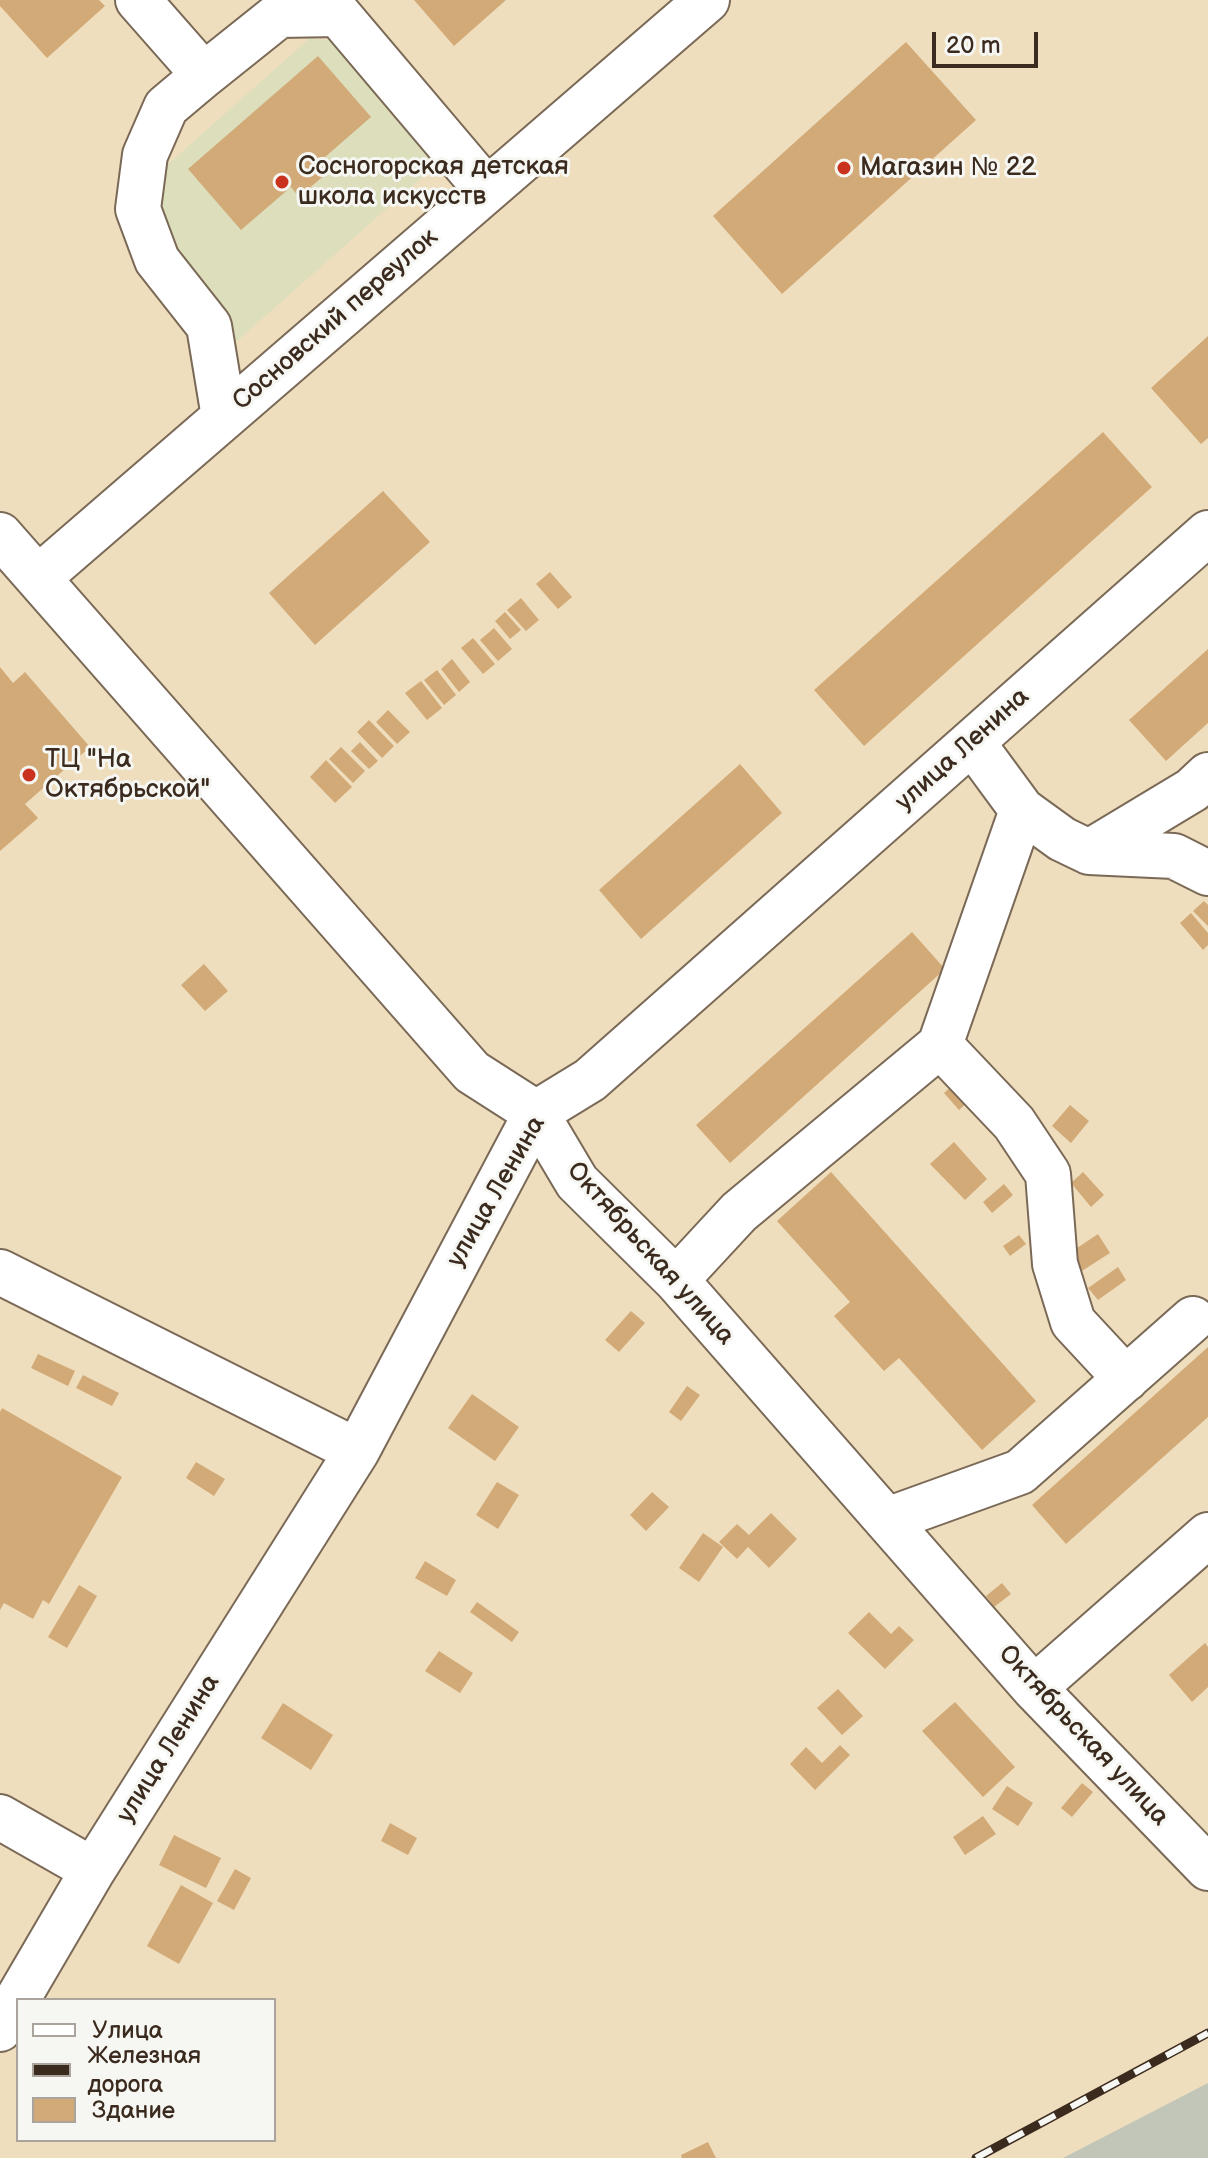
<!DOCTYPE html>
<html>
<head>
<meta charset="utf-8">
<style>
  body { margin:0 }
  #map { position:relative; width:1208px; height:2158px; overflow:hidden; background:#efdebd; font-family:"Balsamiq Sans",sans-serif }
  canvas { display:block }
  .legend { position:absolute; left:16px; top:1998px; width:260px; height:144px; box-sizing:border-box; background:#f6f6f2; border:2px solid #aba49d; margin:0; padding:10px 14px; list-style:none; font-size:24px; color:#3b2a1e }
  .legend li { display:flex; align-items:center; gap:16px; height:40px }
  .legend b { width:40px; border:2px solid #aba49d }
  .scale { position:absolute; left:932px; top:32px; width:106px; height:36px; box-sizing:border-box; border:4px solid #3b2a1e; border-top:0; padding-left:10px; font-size:24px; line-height:28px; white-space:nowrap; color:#3b2a1e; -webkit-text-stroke:6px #f6f6f2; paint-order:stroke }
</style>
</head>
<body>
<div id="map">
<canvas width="1208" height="2158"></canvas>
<ul class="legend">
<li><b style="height:10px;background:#fff"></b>Улица</li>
<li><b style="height:10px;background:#3b2a1e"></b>Железная дорога</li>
<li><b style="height:22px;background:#d2aa78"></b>Здание</li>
</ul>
<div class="scale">20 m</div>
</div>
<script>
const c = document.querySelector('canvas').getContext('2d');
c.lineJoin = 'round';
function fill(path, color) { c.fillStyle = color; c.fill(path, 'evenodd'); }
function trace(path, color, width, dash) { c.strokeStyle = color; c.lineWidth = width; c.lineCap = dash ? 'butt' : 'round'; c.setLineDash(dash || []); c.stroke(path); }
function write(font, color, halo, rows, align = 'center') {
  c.font = font + ' "Balsamiq Sans",sans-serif'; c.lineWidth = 6; c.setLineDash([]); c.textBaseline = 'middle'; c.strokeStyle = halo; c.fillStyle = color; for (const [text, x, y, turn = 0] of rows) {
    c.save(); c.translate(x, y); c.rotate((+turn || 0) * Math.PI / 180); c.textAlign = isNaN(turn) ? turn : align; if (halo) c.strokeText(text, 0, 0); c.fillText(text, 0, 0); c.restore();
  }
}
fill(new Path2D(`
  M310 38 337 41 443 159 237 341 122 205Z`), '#dddebc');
fill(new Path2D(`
  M1208 2083V2158H1063Z`), '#c2c6b9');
fill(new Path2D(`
  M0 0H99L105 6 47 58 0 6Z
  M414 0H506L454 46Z
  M906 42 976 120 782 294 713 216Z
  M318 56 371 117 325 157 334 167 299 197 291 187 241 230 188 169Z
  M1208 336V438L1201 444 1151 388Z
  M1103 432 1152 487 864 746 814 690Z
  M383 491 430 542 315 645 269 593Z
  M550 572 572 597 558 609 536 584Z
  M521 598 539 620 526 631 507 610Z
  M505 612 521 630 510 639 495 621Z
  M494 628 512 649 498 661 480 640Z
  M473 638 495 664 483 674 461 648Z
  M1208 649V723L1166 761 1129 720Z
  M452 659 470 682 459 692 441 669Z
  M0 667 13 683 25 672 90 747 25 804 38 818 0 851Z
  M437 670 456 695 444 705 424 680Z
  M421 681 442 708 427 720 405 693Z
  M388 710 410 732 397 744 376 722Z
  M369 720 394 746 382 758 357 732Z
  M360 742 378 761 369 769 351 751Z
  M341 747 365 771 353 783 329 759Z
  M326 760 352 787 335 803 310 777Z
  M740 764 782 813 641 939 599 890Z
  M1204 901 1208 905V926L1193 911Z
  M1191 913 1208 933V945L1203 950 1180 923Z
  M912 932 945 969 730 1163 696 1125Z
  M204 964 228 991 205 1011 181 985Z
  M954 1084 969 1101 959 1110 944 1093Z
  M1070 1105 1089 1121 1071 1143 1052 1126Z
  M954 1142 987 1179 965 1200 930 1164Z
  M831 1172 1036 1401 982 1450 899 1358 884 1371 834 1316 850 1302 777 1221Z
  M1083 1172 1104 1195 1091 1207 1071 1183Z
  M1004 1184 1013 1195 992 1213 983 1202Z
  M1098 1234 1110 1253 1074 1276 1062 1258Z
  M1019 1235 1026 1244 1010 1256 1003 1246Z
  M1118 1267 1126 1280 1098 1300 1088 1288Z
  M631 1311 645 1323 619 1352 605 1340Z
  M1208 1347V1417L1066 1544 1032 1505Z
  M38 1354 75 1371 68 1386 31 1368Z
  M83 1375 119 1393 112 1406 76 1388Z
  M687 1386 700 1395 681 1421 669 1412Z
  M472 1394 519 1427 495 1461 448 1428Z
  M2 1408 122 1477 49 1604 43 1600 33 1619 4 1603 0 1610V1412Z
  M196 1462 225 1479 214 1496 186 1478Z
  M497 1482 519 1495 498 1529 476 1515Z
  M652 1492 669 1507 646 1531 630 1515Z
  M771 1513 797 1539 769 1568 748 1547 737 1559 719 1542 737 1524 749 1535Z
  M703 1533 723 1547 699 1582 679 1568Z
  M425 1561 456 1580 447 1596 415 1578Z
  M1002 1583 1011 1594 994 1607 986 1596Z
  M79 1585 97 1596 67 1648 48 1637Z
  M477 1602 519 1632 512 1642 470 1612Z
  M869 1612 891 1634 899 1626 914 1640 885 1669 848 1633Z
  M1205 1643 1208 1647V1687L1192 1702 1169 1675Z
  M439 1651 473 1673 460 1693 425 1671Z
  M838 1689 863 1716 842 1735 817 1708Z
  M955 1702 1015 1767 983 1797 922 1731Z
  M283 1703 333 1735 311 1770 261 1738Z
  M840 1745 850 1755 815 1790 790 1764 806 1747 822 1763Z
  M1082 1783 1093 1792 1072 1817 1061 1808Z
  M1007 1786 1033 1803 1018 1826 992 1809Z
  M983 1816 996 1834 965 1855 953 1837Z
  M390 1823 417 1838 408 1855 381 1841Z
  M174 1835 221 1858 206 1888 159 1865Z
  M235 1869 251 1878 234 1910 217 1901Z
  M181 1885 213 1903 179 1964 147 1946Z
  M708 2142 716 2158H682L681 2155Z`), '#d2aa78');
const minor = new Path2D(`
  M138 0 204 75 279 15 338 14 487 190
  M204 75 166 107 145 155 138 209 157 260 209 326 224 417
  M0 535 472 1072 536 1113 577 1182 676 1280 1034 1688 1208 1868
  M38 578 707 0
  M972 742 1022 810 1062 839 1089 852 1174 856 1208 873
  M1089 852 1192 790 1208 775
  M940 1045 1014 1123 1048 1174 1055 1264 1073 1322 1126 1379
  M0 1272 357 1451
  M676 1280 739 1212 940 1045 1022 810
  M887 1520 1020 1472 1193 1319
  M1034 1688 1208 1535
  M0 1817 93 1870
  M0 2029 93 1870 357 1451 536 1113 590 1080 1208 533`);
trace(minor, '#7a6956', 48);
trace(minor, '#fff', 44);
const rail = new Path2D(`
  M976 2158 1208 2033`);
trace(rail, '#3b2a1e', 9);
trace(rail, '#f6f6f2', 6, [18]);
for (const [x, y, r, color] of [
  [844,168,8,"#c8321e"],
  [282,182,8,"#c8321e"],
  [29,775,8,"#c8321e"]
]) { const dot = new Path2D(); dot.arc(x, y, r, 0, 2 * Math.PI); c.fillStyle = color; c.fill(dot); trace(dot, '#f6f6f2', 3); }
write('26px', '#3b2a1e', '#f6f6f2', [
  ["Сосногорская детская",298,167],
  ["школа искусств",298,197],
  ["Магазин № 22",860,168],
  ["ТЦ \"На",45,760],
  ["Октябрьской\"",45,790]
], 'left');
write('26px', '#3b2a1e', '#f6f6f2', [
  ["Сосновский переулок",336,320,-41],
  ["улица Ленина",963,750,-42],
  ["улица Ленина",497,1192,-60],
  ["Октябрьская улица",650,1254,48],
  ["Октябрьская улица",1083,1736,47],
  ["улица Ленина",169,1749,-58]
]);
</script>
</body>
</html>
